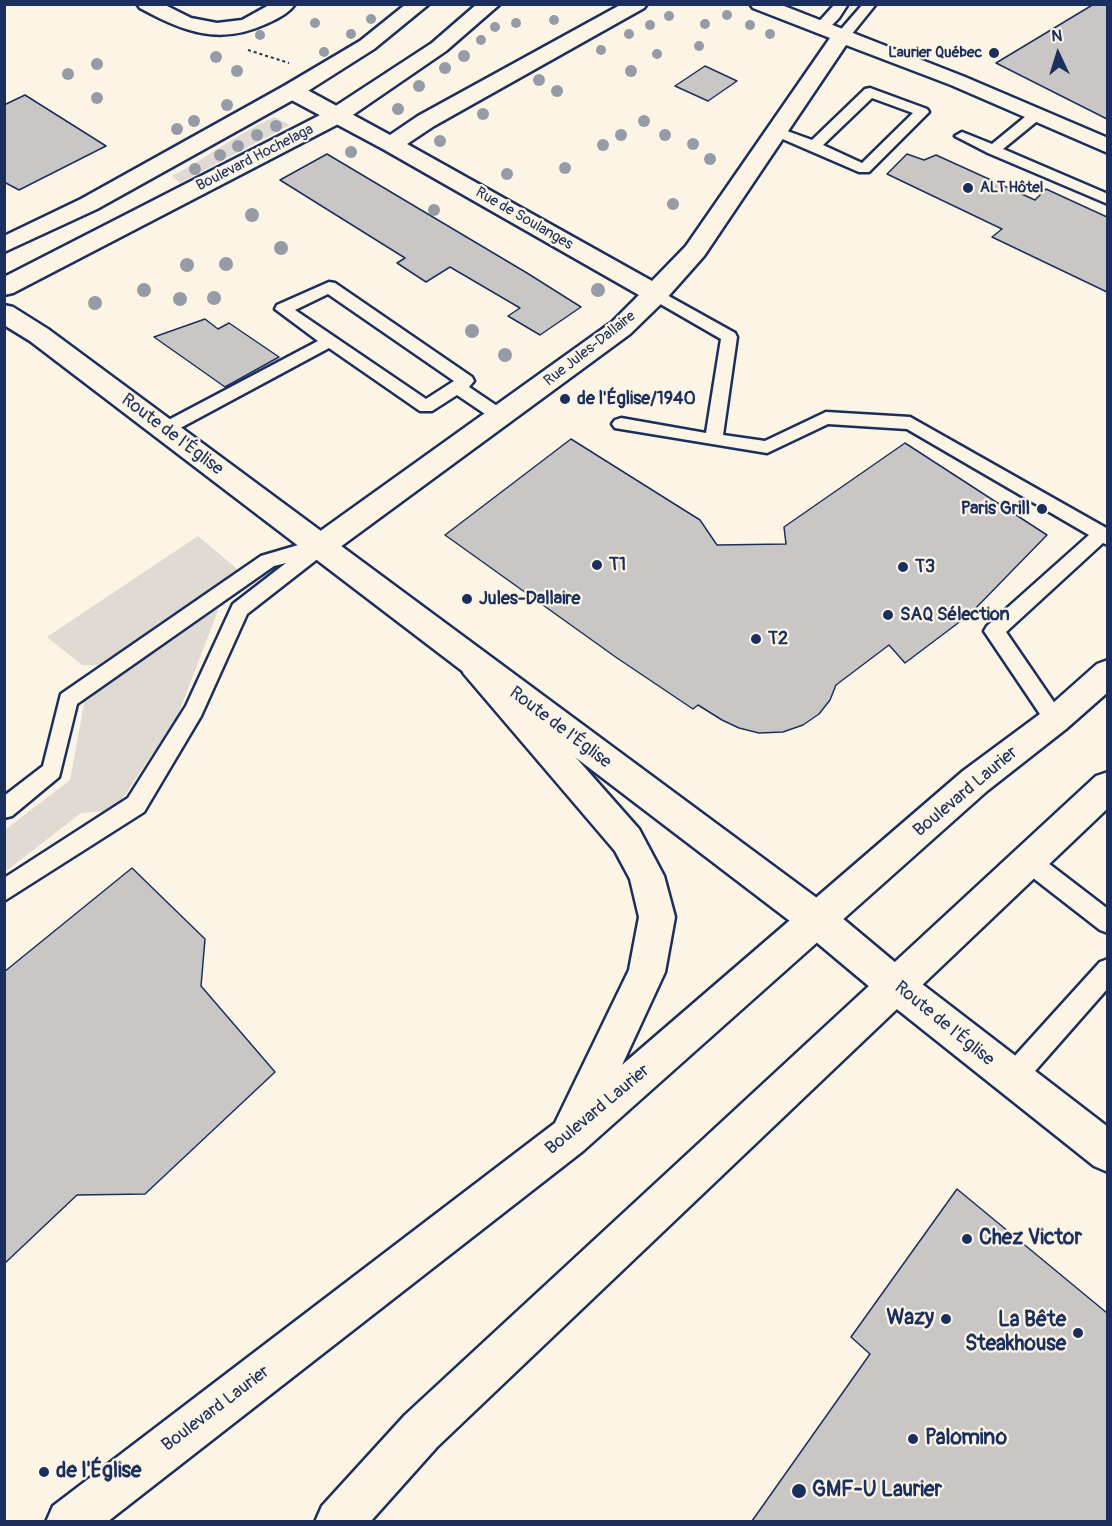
<!DOCTYPE html>
<html>
<head>
<meta charset="utf-8">
<style>
  body { margin:0 }
  #map { position:relative; width:1112px; height:1526px; overflow:hidden; background:#fcf5e5; font-family:Pangolin,sans-serif }
  canvas { display:block }
  .frame { position:absolute; inset:0; border:6px solid #1b2f5e; pointer-events:none }
  .north { position:absolute; left:1028px; top:24px; width:60px; height:60px; -webkit-text-stroke:4px #fcf5e5; paint-order:stroke; rotate:356deg; font-size:16px; font-weight:700; line-height:24px; text-align:center; color:#1b2f5e }
  .north::after { content:''; display:block; margin:auto; width:21px; height:27px; background:#1b2f5e; clip-path:polygon(50% 0,100% 100%,50% 72%,0 100%) }
</style>
</head>
<body>
<div id="map">
<canvas width="1112" height="1526"></canvas>
<div class="frame"></div>
<div class="north">N</div>
</div>
<script>
const c = document.querySelector('canvas').getContext('2d');
c.lineJoin = 'round';
function fill(path, color) { c.fillStyle = color; c.fill(path, 'evenodd'); }
function trace(path, color, width, dash) { c.strokeStyle = color; c.lineWidth = width; c.lineCap = dash ? 'butt' : 'round'; c.setLineDash(dash || []); c.stroke(path); }
function write(font, color, halo, rows, align = 'center') {
  c.font = font + ' Pangolin,sans-serif'; c.lineWidth = 4.5; c.setLineDash([]); c.textBaseline = 'middle'; c.strokeStyle = halo; c.fillStyle = color; for (const [text, x, y, turn = 0] of rows) {
    c.save(); c.translate(x, y); c.rotate((+turn || 0) * Math.PI / 180); c.textAlign = isNaN(turn) ? turn : align; if (halo) c.strokeText(text, 0, 0); c.fillText(text, 0, 0); c.restore();
  }
}
fill(new Path2D(`
  M274 117 290 125 180 183 172 176C207 158 238 133 274 117Z
  M198 536 241 572 98 665H82L47 637Z
  M219 608 178 715 115 810 81 813 5 872V830L70 780 85 699Z`), '#dfdbd4');
const building = new Path2D(`
  M1094 4H1107V119L996 63Z
  M705 66 737 81 708 101 675 86Z
  M25 95 106 146 19 190 4 182V105Z
  M327 154 527 273 581 307 540 335 508 316 520 308 450 267 426 282 397 263 405 258 280 180Z
  M907 154 924 160 936 155 1035 200 1046 189 1107 217V292L992 237 1002 229 887 174Z
  M205 319 218 329 229 323 279 357 225 387 154 337Z
  M571 439 700 520 717 545 786 544 784 527 905 443 1047 535 970 614 905 663 889 645 836 685 830 700 819 714 803 725 783 732 759 733 739 728 722 720 698 705 693 709 617 658 445 535Z
  M132 868 205 939 201 986 275 1072 145 1194 77 1195 4 1264V972Z
  M957 1189 1107 1313V1521H752L870 1354 851 1337Z`);
fill(building, '#c8c7c6');
trace(building, '#1b2f5e', 1.5);
const service = new Path2D(`
  M835 4H848L839 18 825 32H815L814 29 815 26Z
  M863 4H876L847 40H837L836 37 837 34Z
  M870 88 927 109 929 112 869 172H859L771 134 769 131 776 127 812 140 865 89ZM872 98 913 113 862 163 823 145Z
  M1036 111 1043 115 1041 118 1003 149 1108 194V204L988 153 955 136 962 132 992 144 1031 112Z
  M329 282 335 283 472 377 474 381 469 387 506 412 509 416 506 420H494L457 395 432 411H420L329 348 171 433H159L156 429 159 425 318 341 275 309 277 305ZM328 294 454 381 426 399 295 310Z
  M656 289 735 333 737 337 723 435 765 441 826 412 910 417 1108 529V545L1103 543 1006 632 1062 714 1065 720 1062 726 1055 729 1048 726 984 631 987 626 1089 535 907 429 828 424 767 453 615 428 612 424 615 420 621 418 706 433 721 339 650 298 648 294Z
  M322 538 329 540 331 545 329 550 247 614 201 716 144 812 4 901V878L128 798 186 706 233 604 286 563 274 566 77 704 59 777 12 816 4 818V796L43 766 61 694 261 556Z
  M1027 850 1035 853 1108 909V933L1100 930 1019 867 1016 860 1019 853Z
  M1108 959V988L1021 1087 1012 1090 1003 1087 1000 1078 1003 1069 1100 962Z`);
const minor = new Path2D(`
  M137 4H163L191 18 217 23 242 20 271 4H295C289 13 277 19 268 23 220 46 184 32 140 8Z
  M622 4H647L644 8 434 126 407 144 652 281 686 246 830 38 753 8 750 4H779L965 77 1108 138V153L951 85 846 45 704 256 665 300 630 334 332 553 322 556 312 553 307 545 312 537 612 322 639 295 383 149 284 96 281 91 284 86 292 85 300 86 390 135 418 116Z`);
const tertiary = new Path2D(`
  M896 969 909 974 1108 1127V1172L1094 1166 883 998 878 986 883 974Z`);
const secondary = new Path2D(`
  M406 4H429L374 49 300 96 97 209 4 252V236L81 199 284 86 360 41Z
  M477 4H500L446 51 344 121 13 293 4 295V277L328 111 432 43Z
  M4 305 13 307 48 329 829 907 909 974 914 986 909 998 896 1003 883 998 803 931 30 341 4 325Z`);
const primary = new Path2D(`
  M475 652 486 656 639 829 664 876 675 917 665 972 622 1065 963 771 1044 711 1097 664 1108 660V692L1066 729 987 791 583 1151 107 1522H46L53 1506 555 1123 629 970 639 917 630 879 615 851 464 674 459 665 464 656Z
  M1108 772V808L437 1447 370 1522H315L322 1506 405 1415 1096 776Z`);
trace(service, '#1b2f5e', 5);
trace(minor, '#1b2f5e', 5);
trace(tertiary, '#1b2f5e', 5);
trace(secondary, '#1b2f5e', 5);
trace(primary, '#1b2f5e', 5);
trace(new Path2D(`
  M248 50 289 63`), '#1b2f5e', 2, [3, 3]);
fill(service, '#fcf5e5');
fill(minor, '#fcf5e5');
fill(tertiary, '#fcf5e5');
fill(secondary, '#fcf5e5');
fill(primary, '#fcf5e5');
c.fillStyle = '#969ba8';
for (const [x, y, r] of [
  [727,15,5],
  [669,16,5],
  [371,19,5],
  [554,20,5],
  [315,23,5],
  [516,23,5],
  [705,24,5],
  [650,25,5],
  [750,25,5],
  [495,27,5],
  [351,34,5],
  [629,34,5],
  [770,34,5],
  [260,35,5],
  [481,40,5],
  [699,46,5],
  [601,50,5],
  [324,52,5],
  [657,54,5],
  [464,56,6],
  [216,57,6],
  [97,64,6],
  [445,68,6],
  [237,71,6],
  [631,71,6],
  [68,74,6],
  [539,80,6],
  [419,86,6],
  [557,91,6],
  [97,98,6],
  [227,105,6],
  [398,109,6],
  [483,114,6],
  [194,121,6],
  [644,121,6],
  [276,126,6],
  [177,129,6],
  [257,135,6],
  [621,135,6],
  [665,135,6],
  [440,141,6],
  [693,144,6],
  [603,145,6],
  [238,146,6],
  [351,152,6],
  [220,155,6],
  [710,159,6],
  [565,168,6],
  [195,169,6],
  [507,174,6],
  [673,204,6],
  [434,210,6],
  [252,215,7],
  [281,248,7],
  [226,264,7],
  [187,265,7],
  [144,290,7],
  [598,290,7],
  [214,298,7],
  [180,299,7],
  [95,303,7],
  [472,331,7],
  [505,355,7]
]) { c.beginPath(); c.arc(x, y, r, 0, 2 * Math.PI); c.fill(); }
for (const [x, y, r, color] of [
  [994,53,6,"#1b2f5e"],
  [968,188,6,"#1b2f5e"],
  [565,399,6,"#1b2f5e"],
  [1042,509,6,"#1b2f5e"],
  [597,565,6,"#1b2f5e"],
  [903,567,6,"#1b2f5e"],
  [467,599,6,"#1b2f5e"],
  [888,615,6,"#1b2f5e"],
  [756,639,6,"#1b2f5e"],
  [967,1239,6,"#1b2f5e"],
  [946,1319,6,"#1b2f5e"],
  [1078,1333,6,"#1b2f5e"],
  [913,1439,6,"#1b2f5e"],
  [44,1472,6,"#1b2f5e"],
  [799,1491,8,"#1b2f5e"]
]) { const dot = new Path2D(); dot.arc(x, y, r, 0, 2 * Math.PI); c.fillStyle = color; c.fill(dot); trace(dot, '#fcf5e5', 2); }
write('bold 15px', '#1b2f5e', '#fcf5e5', [
  ["Laurier Québec",982,53],
  ["ALT Hôtel",980,188,"left"]
], 'right');
write('15px', '#1b2f5e', '#fcf5e5', [
  ["Boulevard Hochelaga",255,158,-27],
  ["Rue de Soulanges",524,219,30],
  ["Rue Jules-Dallaire",590,349,-38]
]);
write('bold 18px', '#1b2f5e', '#fcf5e5', [
  ["de l'Église/1940",577,399],
  ["Paris Grill",1030,509,"right"],
  ["T1",609,565],
  ["T3",915,567],
  ["Jules-Dallaire",479,599],
  ["SAQ Sélection",900,615],
  ["T2",768,639]
], 'left');
write('18px', '#1b2f5e', '#fcf5e5', [
  ["Route de l'Église",172,435,37],
  ["Route de l'Église",560,728,37],
  ["Boulevard Laurier",966,792,-40],
  ["Route de l'Église",944,1024,39],
  ["Boulevard Laurier",598,1110,-40],
  ["Boulevard Laurier",216,1409,-37]
]);
write('bold 21px', '#1b2f5e', '#fcf5e5', [
  ["Chez Victor",979,1239],
  ["Wazy",934,1319,"right"],
  ["La Bête",1066,1321,"right"],
  ["Steakhouse",1066,1345,"right"],
  ["Palomino",925,1439],
  ["de l'Église",56,1472],
  ["GMF-U Laurier",812,1491]
], 'left');
</script>
</body>
</html>
